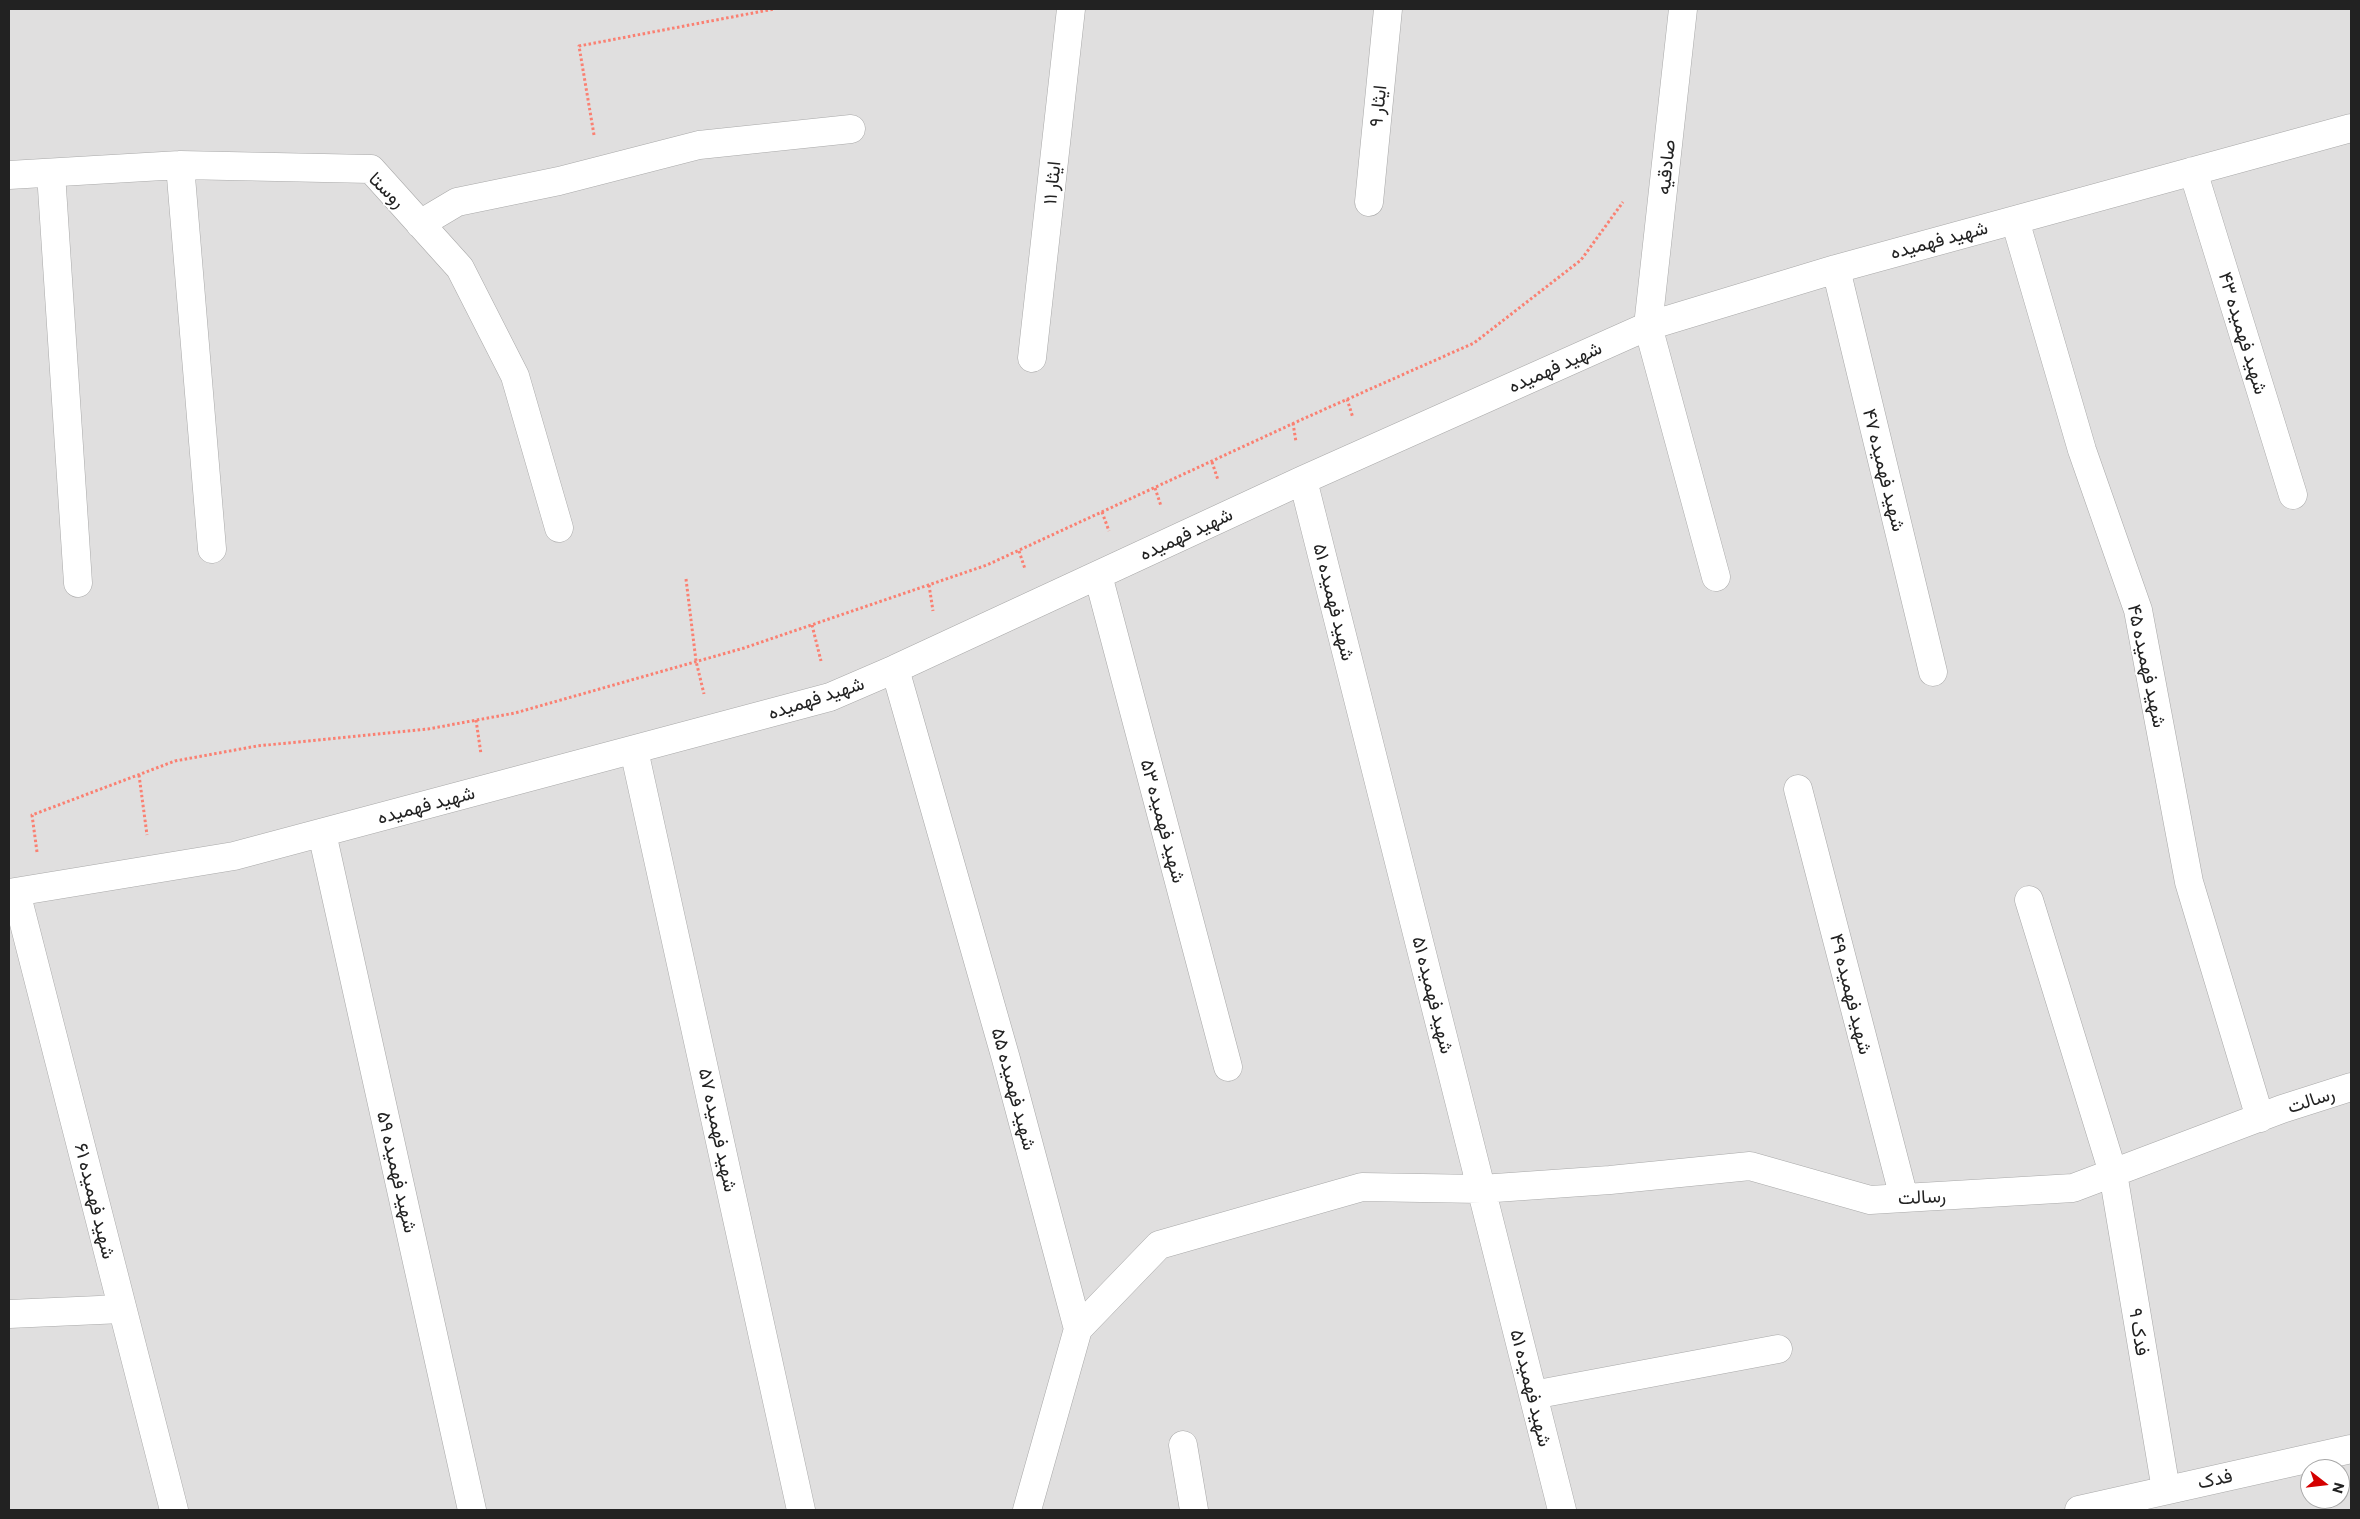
<!DOCTYPE html>
<html>
<head>
<meta charset="utf-8">
<style>
  body { margin:0 }
  #map { position:relative; width:2360px; height:1519px; overflow:hidden; background:#f2efe9; font-family:Commissioner,sans-serif }
  canvas { display:block }
  .frame { position:absolute; inset:0; border:10px solid #222; pointer-events:none }
  .north { position:absolute; left:2300px; top:1459px; width:50px; height:50px; box-sizing:border-box; background:#fff; border:1px solid #a7a7a7; border-radius:50%; rotate:106deg; font-size:14px; font-weight:700; line-height:20px; text-align:center; color:#222 }
  .north::after { content:''; display:block; margin:auto; width:18px; height:22px; background:#d40000; clip-path:polygon(50% 0,100% 100%,50% 72%,0 100%) }
</style>
</head>
<body>
<div id="map">
<canvas width="2360" height="1519"></canvas>
<div class="frame"></div>
<div class="north">N</div>
</div>
<script>
const c = document.querySelector('canvas').getContext('2d');
c.lineJoin = 'round';
function fill(path, color) { c.fillStyle = color; c.fill(path, 'evenodd'); }
function trace(path, color, width, dash) { c.strokeStyle = color; c.lineWidth = width; c.lineCap = dash ? 'butt' : 'round'; c.setLineDash(dash || []); c.stroke(path); }
function write(font, color, halo, rows, align = 'center') {
  c.font = font + ' Commissioner,Vazirmatn,sans-serif'; c.lineWidth = 4; c.setLineDash([]); c.textBaseline = 'middle'; c.strokeStyle = halo; c.fillStyle = color; for (const [text, x, y, turn = 0] of rows) {
    c.save(); c.translate(x, y); c.rotate((+turn || 0) * Math.PI / 180); c.textAlign = isNaN(turn) ? turn : align; if (halo) c.strokeText(text, 0, 0); c.fillText(text, 0, 0); c.restore();
  }
}
fill(new Path2D(`
  M9 9H2351V1510H9ZM2310 1469H2340V1499H2310Z`), '#e0dfdf');
const minor = new Path2D(`
  M1683 9 1648 326 1716 577
  M180 165 212 549
  M2193 171 2293 495
  M51 173 78 583
  M9 175 180 165 371 169 460 268 515 376 559 528
  M1369 202 1388 9
  M2015 220 2082 450 2138 610 2189 882 2260 1118
  M420 224 457 202 559 181 699 145 851 129
  M1836 269 1933 672
  M1032 358 1071 9
  M1303 480 1562 1510
  M1098 575 1228 1067
  M895 669 1006 1059 1078 1329 1027 1510
  M634 750 801 1510
  M1798 789 1904 1198
  M322 833 472 1510
  M16 892 174 1510
  M9 893 234 856 830 697 895 669 1303 480 1648 326 1836 269 2351 128
  M2029 900 2113 1173 2166 1490
  M9 1314 122 1309
  M1078 1329 1159 1245 1362 1187 1481 1189 1610 1180 1750 1166 1870 1200 2073 1188 2282 1109 2351 1087
  M1533 1395 1778 1349
  M1183 1445 1194 1510
  M2079 1510 2351 1449`);
trace(minor, '#a9a9a9', 29);
trace(new Path2D(`
  M594 135 579 46 774 9
  M1347 399 1353 418
  M1293 423 1296 442
  M1212 462 1218 480
  M1155 488 1161 506
  M1102 512 1109 531
  M1019 551 1025 569
  M686 579 696 661 704 694
  M929 585 933 611
  M812 625 821 661
  M476 720 481 754
  M139 775 147 835
  M37 852 32 815 175 761 257 746 428 729 515 713 744 648 987 565 1305 418 1474 343 1581 260 1623 202`), '#fa8072', 3, [2.5, 2.5]);
trace(minor, '#fff', 28);
write('19px', '#222', '#fff', [
  ["ایثار ۹",1378,106,-84],
  ["صادقیه",1666,167,-84],
  ["ایثار ۱۱",1052,183,-84],
  ["روستا",387,190,44],
  ["شهید فهمیده",1939,240,-15],
  ["شهید فهمیده ۴۳",2243,333,73],
  ["شهید فهمیده",1555,367,-24],
  ["شهید فهمیده ۴۷",1884,470,76],
  ["شهید فهمیده",1186,534,-25],
  ["شهید فهمیده ۵۱",1334,602,76],
  ["شهید فهمیده ۴۵",2147,666,78],
  ["شهید فهمیده",816,698,-18],
  ["شهید فهمیده",426,805,-15],
  ["شهید فهمیده ۵۳",1163,821,75],
  ["شهید فهمیده ۴۹",1851,994,76],
  ["شهید فهمیده ۵۱",1433,995,76],
  ["شهید فهمیده ۵۵",1014,1089,75],
  ["رسالت",2311,1100,-18],
  ["شهید فهمیده ۵۷",718,1130,78],
  ["شهید فهمیده ۵۹",397,1172,77],
  ["رسالت",1922,1197,-3],
  ["شهید فهمیده ۶۱",95,1201,76],
  ["فدک ۹",2139,1332,81],
  ["شهید فهمیده ۵۱",1531,1388,76],
  ["فدک",2215,1479,-13]
]);
</script>
</body>
</html>
